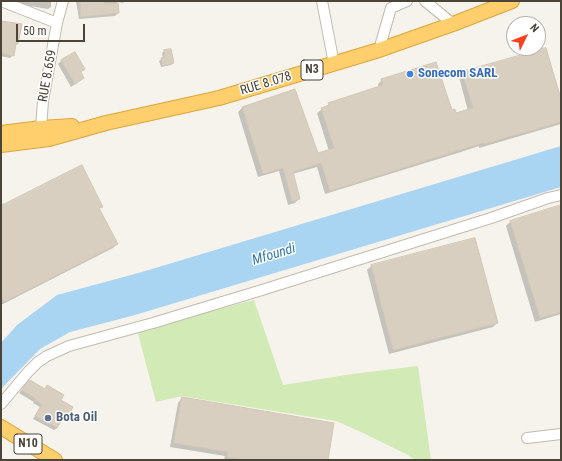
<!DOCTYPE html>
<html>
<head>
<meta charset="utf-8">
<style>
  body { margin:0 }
  #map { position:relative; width:562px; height:461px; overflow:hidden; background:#f6f3ec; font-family:"Roboto Condensed",sans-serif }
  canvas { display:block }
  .frame { position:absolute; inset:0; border:2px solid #4b4439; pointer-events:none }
  .north { position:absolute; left:506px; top:16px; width:40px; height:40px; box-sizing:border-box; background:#fff; border:1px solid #b7b4b0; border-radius:50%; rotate:47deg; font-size:11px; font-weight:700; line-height:16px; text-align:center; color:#4b4439 }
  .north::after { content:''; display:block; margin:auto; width:14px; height:18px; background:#fc3f1d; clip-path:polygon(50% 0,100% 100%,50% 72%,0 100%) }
  .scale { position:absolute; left:16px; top:24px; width:69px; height:18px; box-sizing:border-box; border:2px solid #4b4439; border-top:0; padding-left:5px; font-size:12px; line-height:14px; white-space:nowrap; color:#4b4439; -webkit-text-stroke:3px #fff; paint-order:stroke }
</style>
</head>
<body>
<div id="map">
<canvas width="562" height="461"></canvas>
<div class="frame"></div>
<div class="north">N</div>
<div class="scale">50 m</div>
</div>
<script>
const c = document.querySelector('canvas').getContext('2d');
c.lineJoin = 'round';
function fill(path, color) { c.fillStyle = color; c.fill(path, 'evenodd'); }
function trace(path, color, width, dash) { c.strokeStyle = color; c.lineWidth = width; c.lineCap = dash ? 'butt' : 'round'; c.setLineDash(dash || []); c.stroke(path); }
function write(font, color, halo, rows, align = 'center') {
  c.font = font + ' "Roboto Condensed",sans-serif'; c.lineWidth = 3; c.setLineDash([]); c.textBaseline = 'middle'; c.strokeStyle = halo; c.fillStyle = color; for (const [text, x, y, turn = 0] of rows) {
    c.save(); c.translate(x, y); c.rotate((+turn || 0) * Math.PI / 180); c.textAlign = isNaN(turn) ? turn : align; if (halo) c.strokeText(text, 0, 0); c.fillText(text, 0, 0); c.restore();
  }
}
fill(new Path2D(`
  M254 300 283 385 352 374 418 366 431 460H415L408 455 361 432 336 421 182 396 156 402 137 330Z`), '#d2eab5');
fill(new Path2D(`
  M561 146V187L135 315 70 332 40 349 1 389V343L17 325 57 295 142 272Z`), '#a9d4f2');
fill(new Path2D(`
  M15 1H51V7L48 9 24 5 14 2Z
  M76 1H125L123 3 117 2 118 13 115 16 79 19Z
  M1 22 17 44 14 46 13 55 10 58 1 56Z
  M170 50 173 63 171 65 161 67 159 61 163 58 162 53 164 51Z
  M74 54 80 73 83 78 80 81 71 87 58 64 61 61Z
  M463 73 561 103V124L479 148V146L461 152 325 194 317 167 292 174 299 199 295 203 288 205 279 171 258 177 238 112 242 108 294 91 317 155 329 151 317 113 329 104 379 88 378 84 382 80 455 114 468 111 459 77Z
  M1 199 3 206 101 207 99 209 117 244 113 248 1 305Z
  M561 206V314L535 322 506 226 510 222Z
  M475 239 497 323 493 327 389 354 367 270 371 266Z
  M27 384 45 390 47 386 60 400 66 418 64 420H61L57 428 54 430 33 419 40 407 33 403 34 402 19 393Z
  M182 398 327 460H224L225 456 170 447 178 403Z`), '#0003');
const building = new Path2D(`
  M80 1H104V4L118 3 119 13 81 17Z
  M1 21 22 24 18 44H16L14 56 1 53Z
  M546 48 561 99V122L484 144 483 143 466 148 330 191 321 163 293 172 300 199 292 201 283 168 263 174 242 107 295 89 318 153 334 148 321 108 329 105 328 103 383 85 381 79 436 62 452 110 455 109 456 113 473 108 462 72Z
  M171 49 174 63 163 66 161 58 165 57 164 50Z
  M75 52 85 69 81 72 84 78 75 84 61 60Z
  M82 165 103 207 99 208 118 244 4 302 1 295V206Z
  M561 205V312L540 318 510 221Z
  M475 238 498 323 393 350 371 265Z
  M30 380 45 389 47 385 64 395 61 400 73 407 67 419 64 417 57 428 35 416 42 404 35 401 36 399 21 390Z
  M182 397 334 423 328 460H244L227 457 228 452 174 443Z`);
fill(building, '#d8cfc1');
trace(building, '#d3c7b4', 1);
const minor = new Path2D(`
  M1 1 57 23
  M322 1 334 64
  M425 1 453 24
  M379 50 391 8 407 1
  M41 128 43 101 57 23 63 1
  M1 404 28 372 38 362 47 356 69 346 153 323 262 290 491 218 548 198 561 195
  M527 438 561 434`);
const highway = new Path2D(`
  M1 133 41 128 72 126
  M1 145 49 139 106 123 219 98 379 50 453 24 512 1
  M1 427 55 460`);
trace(minor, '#c2bbae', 12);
trace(highway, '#e0a43c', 16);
trace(minor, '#fff', 10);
trace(highway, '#ffcf6e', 14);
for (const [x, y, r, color] of [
  [410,74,4,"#3f7fe0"],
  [48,418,4,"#5c6f8a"]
]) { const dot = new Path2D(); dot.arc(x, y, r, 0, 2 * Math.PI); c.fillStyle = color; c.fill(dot); trace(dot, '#fff', 1.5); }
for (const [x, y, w] of [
  [312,70,22],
  [28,444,28]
]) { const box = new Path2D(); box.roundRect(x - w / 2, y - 10, w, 20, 3); c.fillStyle = '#fff'; c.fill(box); trace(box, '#4b4439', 1); }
write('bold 12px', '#4b4439', null, [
  ["N3",312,70],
  ["N10",28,444]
]);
write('bold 13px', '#366cbe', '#fff', [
  ["Sonecom SARL",418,74]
], 'left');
write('13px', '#4b4439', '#fff', [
  ["RUE 8.659",48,76,-80],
  ["RUE 8.078",266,84,-17]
]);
write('bold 13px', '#4e5e75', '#fff', [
  ["Bota Oil",56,418]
], 'left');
write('italic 14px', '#2e7ab2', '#fff', [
  ["Mfoundi",274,255,-17]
]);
</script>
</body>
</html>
